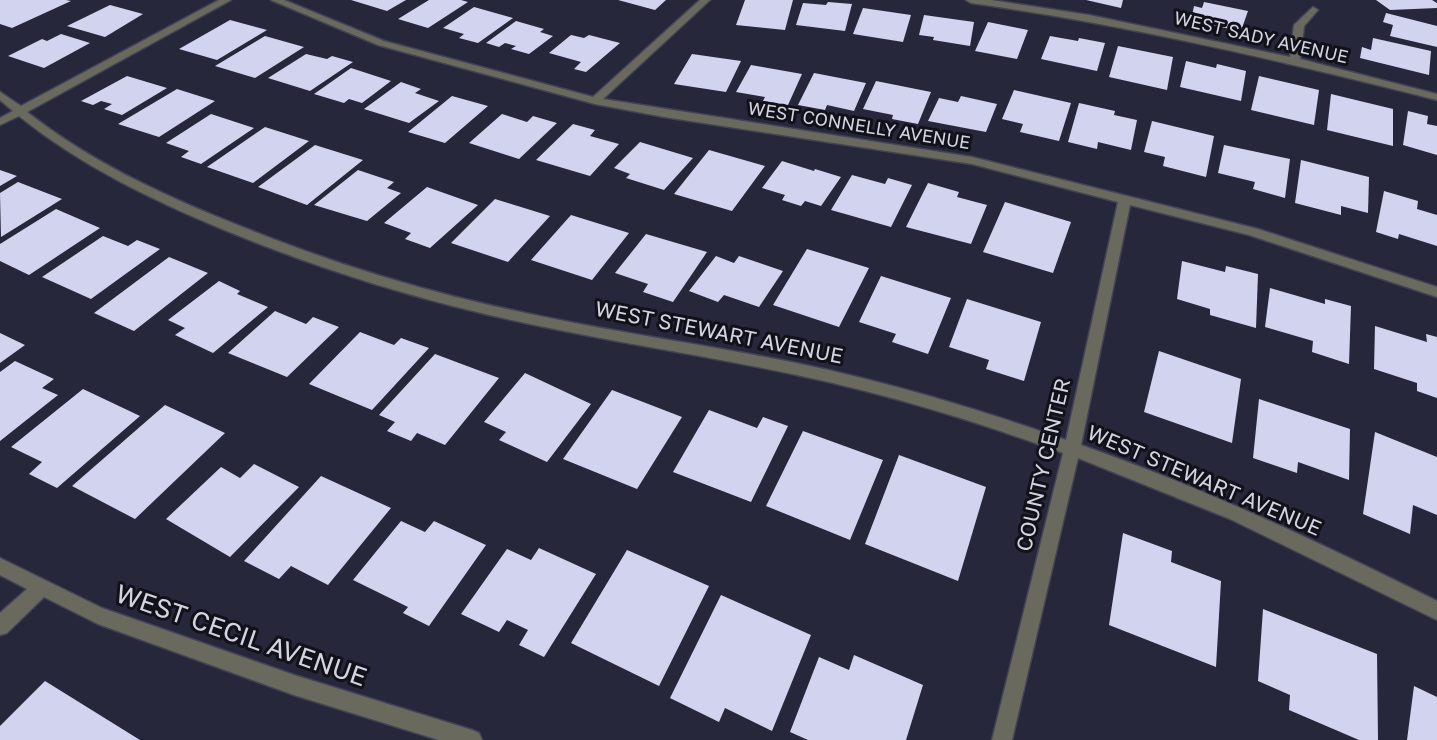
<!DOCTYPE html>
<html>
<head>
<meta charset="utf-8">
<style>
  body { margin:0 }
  canvas { display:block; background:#27273b }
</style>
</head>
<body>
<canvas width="1437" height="740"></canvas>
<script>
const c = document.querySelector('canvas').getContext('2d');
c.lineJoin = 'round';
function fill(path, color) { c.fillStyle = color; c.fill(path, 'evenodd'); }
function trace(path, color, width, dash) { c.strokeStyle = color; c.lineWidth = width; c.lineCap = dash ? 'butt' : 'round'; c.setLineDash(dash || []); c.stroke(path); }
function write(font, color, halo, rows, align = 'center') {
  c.font = font + ' "Golos Text",sans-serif'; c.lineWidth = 6; c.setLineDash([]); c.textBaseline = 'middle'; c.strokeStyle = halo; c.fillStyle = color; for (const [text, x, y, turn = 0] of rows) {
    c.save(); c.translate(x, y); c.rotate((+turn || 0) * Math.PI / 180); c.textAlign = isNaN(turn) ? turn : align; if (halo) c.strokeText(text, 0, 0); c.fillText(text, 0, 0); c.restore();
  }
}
fill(new Path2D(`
  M0 0H66L71 1 12 28 0 24Z
  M351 0H406L387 11Z
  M429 0H461L468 2 428 28 398 19Z
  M618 0H666L655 10Z
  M745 0H793L785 30 736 25Z
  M1086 0H1123L1121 8Z
  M1376 0H1432L1437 3V8L1390 10Z
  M828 2 852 4 845 31 796 25 803 3 826 5Z
  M1204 2 1248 11 1241 31 1191 21 1194 6 1202 8Z
  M110 5 143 14 105 37 67 26Z
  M474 7 513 18 478 43 459 38 464 34 443 28Z
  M863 8 911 15 903 42 853 34Z
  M1386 13 1437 26V47L1390 36 1393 25 1383 22Z
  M924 15 974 22 970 46 933 40 934 37 919 35Z
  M230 20 267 30 217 60 179 49Z
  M516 21 544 29 540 32 553 36 529 54 511 49 516 46 505 43 499 47 486 43Z
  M988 22 1028 30 1017 59 975 51Z
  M61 34 90 43 44 68 8 56 42 39 47 41Z
  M571 35 584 38 589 35 620 43 586 72 574 69 581 62 549 53Z
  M265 36 304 47 255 78 215 66Z
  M1050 36 1078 41 1079 38 1105 43 1097 71 1041 59Z
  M1373 38 1431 51 1429 75 1360 58 1362 47 1371 50Z
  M1118 46 1173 57 1167 90 1109 77Z
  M306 54 327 59 332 56 353 62 310 91 268 78Z
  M692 54 741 61 726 92 674 84Z
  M1186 61 1216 68 1217 64 1246 71 1241 101 1180 87Z
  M751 65 802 74 788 105 763 101 765 97 736 92Z
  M351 68 391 81 362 103 349 99 344 103 314 94Z
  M814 73 866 83 854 111 827 105 825 110 798 105Z
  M127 76 167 88 122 115 104 109 112 104 101 101 93 105 81 101Z
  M1259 76 1319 90 1314 125 1251 110Z
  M876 81 931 92 918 124 892 119 893 115 863 109Z
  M401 82 421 89 415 93 439 101 409 123 364 109Z
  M177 89 215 101 159 137 118 124Z
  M1014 90 1071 103 1059 141 1020 132 1023 124 1002 119Z
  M1331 94 1393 109V146L1327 130Z
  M452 96 488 106 445 143 408 132Z
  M961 96 997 104 986 132 928 121 939 98 958 102Z
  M1079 103 1115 111 1114 115 1137 120 1131 150 1098 142 1097 149 1068 142Z
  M1408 111 1428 116 1427 124 1437 126V155L1403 145Z
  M211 114 254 128 201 164 181 157 189 151 166 143Z
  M502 114 527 122 533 116 557 123 519 159 469 143Z
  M1152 121 1214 136 1206 177 1163 166 1165 157 1144 152Z
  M573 124 595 130 590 136 619 144 590 176 536 160Z
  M265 127 309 141 253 183 207 167Z
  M640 142 693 158 664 190 626 178 630 174 614 168Z
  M315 145 363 160 307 205 258 187Z
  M1224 145 1290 159 1285 198 1253 189 1255 182 1218 173Z
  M709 150 765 166 732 211 674 194Z
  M1301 160 1369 177 1368 213 1341 206V215L1295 203Z
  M782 161 814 171 815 169 841 177 821 206 805 201 801 206 782 200 785 195 762 188Z
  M0 170 17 176 0 186Z
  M358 170 394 182 387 188 401 193 367 221 314 205Z
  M852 175 885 184 888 178 912 185 891 227 831 210Z
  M18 182 62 199 1 237 0 193Z
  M928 183 959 192 957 197 987 205 971 244 906 227Z
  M427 187 478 205 430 248 405 239 411 233 384 223Z
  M1384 191 1418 201 1417 209 1437 215V246L1399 234 1398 239 1376 232Z
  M495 199 550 216 508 262 451 243Z
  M1005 202 1071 222 1053 273 983 252Z
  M56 209 100 228 29 275 0 261V244Z
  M571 215 629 233 592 280 531 260Z
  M646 234 707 252 673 302 643 292 648 284 615 273Z
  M103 236 128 246 137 240 160 249 91 299 42 277Z
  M807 249 869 268 839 327 773 305Z
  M716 256 734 263 739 256 783 271 759 307 724 295 718 302 689 291Z
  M169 257 208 273 134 331 94 313Z
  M1182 261 1225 272 1226 266 1258 274 1256 328 1210 315V309L1177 299Z
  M881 276 951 298 928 354 892 342 896 334 859 322Z
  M219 281 240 291 237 294 268 307 213 353 175 335 185 328 168 320Z
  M1270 288 1325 304V299L1351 306 1349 364 1312 352 1313 341 1265 327Z
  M967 299 1041 322 1024 381 986 369 989 360 949 347Z
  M275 311 306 324 313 317 339 327 287 377 228 353Z
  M1375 326 1427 342 1426 334 1437 337V398L1417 391V383L1374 369Z
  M360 332 394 345 401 338 429 348 372 410 309 384Z
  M0 333 25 345 0 363Z
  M1159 351 1241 379 1232 443 1144 412Z
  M435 354 499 378 445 445 417 433 411 441 387 431 395 422 379 415Z
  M15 361 54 379 42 388 58 395 0 441V372Z
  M525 373 591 404 547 462 499 440 506 432 484 422Z
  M83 389 140 416 57 488 29 474 42 462 11 447Z
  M612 390 682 417 637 489 563 459Z
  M1259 399 1350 429 1349 480 1298 462 1297 473 1253 458Z
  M165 405 225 433 135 519 72 486Z
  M709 410 757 428 763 417 788 426 751 502 673 472Z
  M803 431 883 460 850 540 766 506Z
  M1375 432 1437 457V515L1413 505 1410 534 1363 514Z
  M899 455 986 487 958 581 865 544Z
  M254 464 299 487 230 557 166 519 221 467 240 478Z
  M321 476 391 508 328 585 291 566 279 579 244 561Z
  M401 521 425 532 434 521 486 545 429 626 403 613 408 607 353 580Z
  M1123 533 1172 551 1171 562 1221 581 1216 667 1109 625Z
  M539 548 596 574 544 657 519 645 528 630 507 620 499 632 461 614 507 549 531 560Z
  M627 550 709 586 659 686 571 643Z
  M721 595 811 635 772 731 725 708 719 722 670 698Z
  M1263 609 1377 654 1378 740H1359L1289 710 1290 695 1258 681Z
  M854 655 923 685 906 740H808L790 732 819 657 849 670Z
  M45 681 140 740H0V726Z
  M1414 686 1437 697V740H1407Z`), '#d2d3ee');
const minor = new Path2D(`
  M219 0H231L27 112C88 160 158 193 230 222 327 262 428 293 530 314 618 333 708 345 796 363 888 382 978 409 1066 440L1118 202 972 164 664 117 595 104 378 45 271 0H284L384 41 593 97 700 0H710L603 99 972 157 1258 229 1437 287V297L1249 235 1130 205 1081 445C1204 488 1321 543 1437 601V620L1230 519 1078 458 1012 740H992L1063 453C976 421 887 394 797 375 708 356 618 343 530 324 425 302 321 270 222 229 150 199 80 165 19 116L0 125V118L13 111 0 100V92L21 106Z
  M966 0H991L1089 15 1290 57 1294 25 1313 7 1318 10 1304 26 1300 59 1437 94V100C1282 61 1129 25 971 3Z
  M0 558 102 608 294 675 472 730 479 733 482 740H439L294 695 98 624 44 597 7 633 0 635V613L27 589 0 575Z`);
trace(minor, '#434356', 3);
fill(minor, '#6a695e');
write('18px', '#d3d4e1', '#11111a', [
  ["WEST SADY AVENUE",1261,38,13],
  ["WEST CONNELLY AVENUE",859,126,9]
]);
write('21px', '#d3d4e1', '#11111a', [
  ["WEST STEWART AVENUE",719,333,11],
  ["COUNTY CENTER",1044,465,-77],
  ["WEST STEWART AVENUE",1204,481,23]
]);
write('26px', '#d3d4e1', '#11111a', [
  ["WEST CECIL AVENUE",241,636,19]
]);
</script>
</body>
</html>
